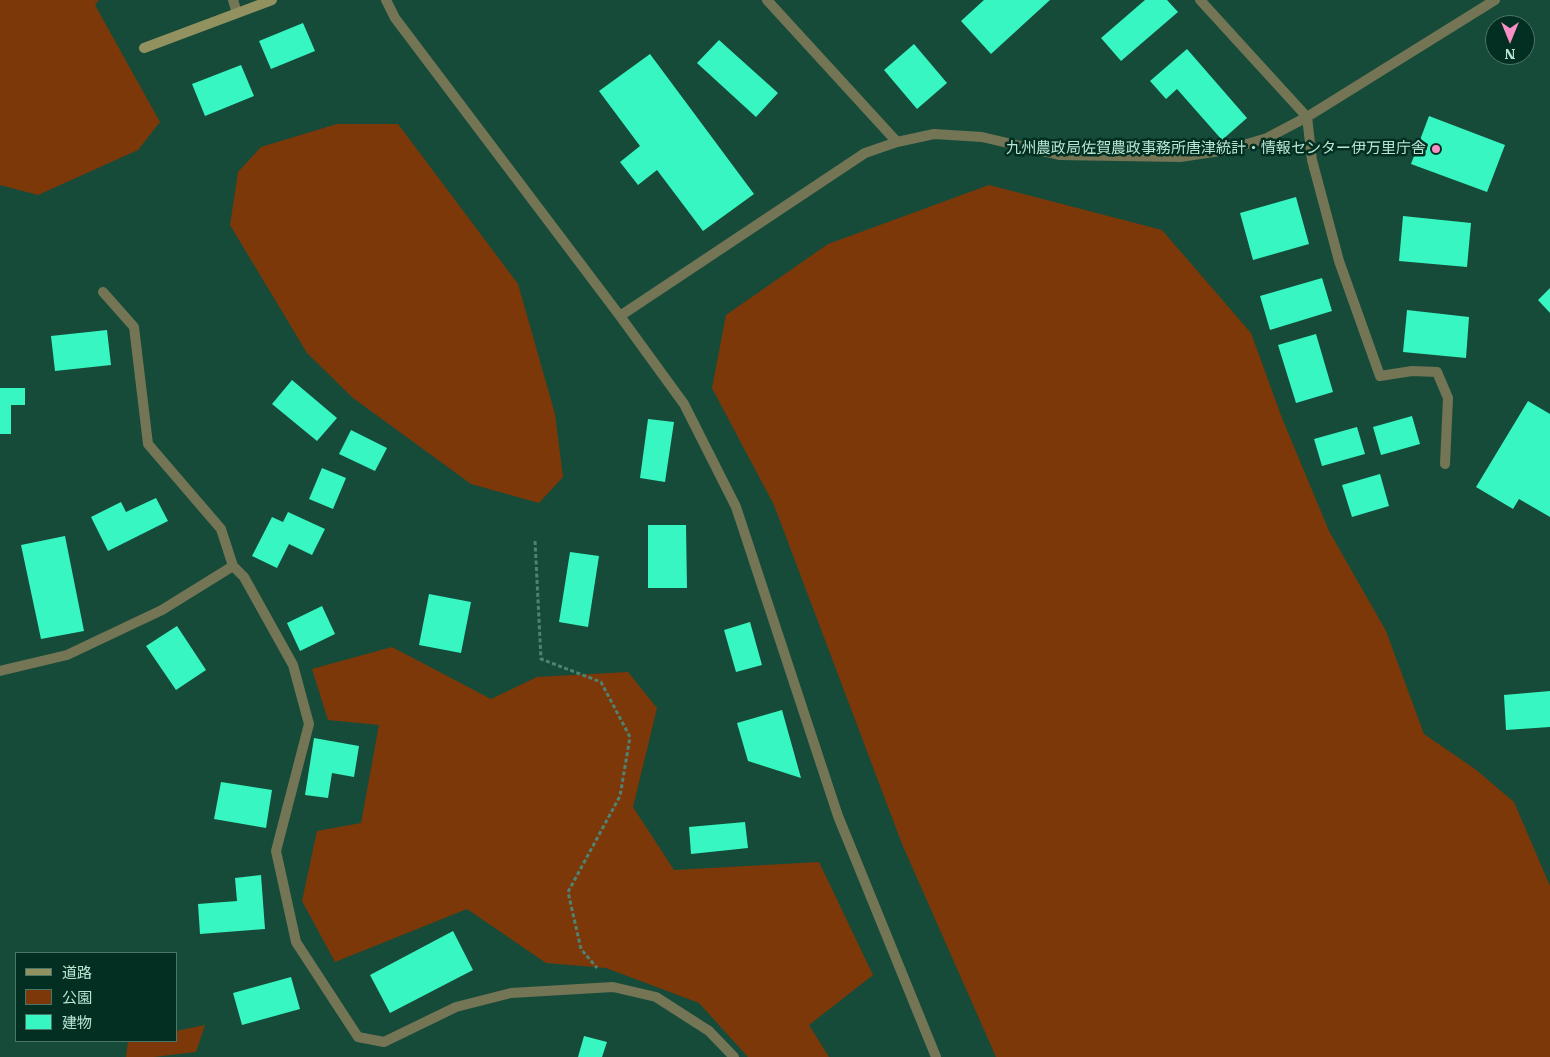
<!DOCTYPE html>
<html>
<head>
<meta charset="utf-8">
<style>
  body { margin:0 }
  #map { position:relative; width:1550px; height:1057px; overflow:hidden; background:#164b3a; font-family:"IBM Plex Serif","Noto Sans JP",serif }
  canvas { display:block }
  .legend { position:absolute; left:15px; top:952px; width:162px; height:90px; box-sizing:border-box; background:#032f22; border:1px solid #4b7768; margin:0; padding:6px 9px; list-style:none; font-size:15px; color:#b8e4d2 }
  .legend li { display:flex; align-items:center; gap:10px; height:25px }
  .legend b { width:25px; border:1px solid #4b7768 }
  .north { position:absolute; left:1485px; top:15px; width:50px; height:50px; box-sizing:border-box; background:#032f22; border:1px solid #4b7768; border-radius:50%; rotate:180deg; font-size:14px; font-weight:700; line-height:20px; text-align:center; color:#b8e4d2 }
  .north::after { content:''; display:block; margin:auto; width:18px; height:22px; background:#fa8fc6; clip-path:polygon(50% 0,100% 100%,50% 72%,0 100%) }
</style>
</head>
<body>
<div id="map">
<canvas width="1550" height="1057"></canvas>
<ul class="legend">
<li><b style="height:6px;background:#91925f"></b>道路</li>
<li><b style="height:14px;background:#7c3808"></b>公園</li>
<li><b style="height:14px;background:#38f6c1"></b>建物</li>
</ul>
<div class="north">N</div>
</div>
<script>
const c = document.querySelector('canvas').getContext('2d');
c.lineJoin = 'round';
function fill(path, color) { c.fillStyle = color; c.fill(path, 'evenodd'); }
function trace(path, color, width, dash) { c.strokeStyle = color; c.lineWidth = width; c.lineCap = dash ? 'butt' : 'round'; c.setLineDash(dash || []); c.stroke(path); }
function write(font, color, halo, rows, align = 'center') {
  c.font = font + ' "IBM Plex Serif","Noto Sans JP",serif'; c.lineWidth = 5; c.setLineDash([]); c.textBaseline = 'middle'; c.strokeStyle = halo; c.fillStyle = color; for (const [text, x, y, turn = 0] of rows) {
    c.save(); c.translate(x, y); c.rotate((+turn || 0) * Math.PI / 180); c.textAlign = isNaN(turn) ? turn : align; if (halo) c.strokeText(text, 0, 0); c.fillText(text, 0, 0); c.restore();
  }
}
fill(new Path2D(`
  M0 0H99L95 5 160 122 138 150 38 195 0 185Z
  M337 124H398L518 284 555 414 563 477 539 503 471 484 353 398 307 353 230 225 238 172 261 147Z
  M989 185 1162 230 1251 333 1282 418 1329 531 1386 631 1424 734 1475 769 1514 802 1550 886V1057H996L902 844 774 505 712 388 726 315 828 244Z
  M392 647 491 699 537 677 628 672 657 708 633 807 674 870 819 862 873 975 809 1025 829 1057H748L699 1003 606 968 546 963 467 909 335 962 302 901 317 831 361 823 379 725 328 720 312 669Z
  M205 1025 196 1052 154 1057H126L128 1041H176V1031Z`), '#7c3808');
fill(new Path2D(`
  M984 0H1050L991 54 961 21Z
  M1145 0H1167L1178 12 1121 61 1101 38Z
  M303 23 315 51 271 69 259 41Z
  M719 40 778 93 756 117 697 63Z
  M914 44 947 83 917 109 884 70Z
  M1187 49 1247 118 1222 140 1177 89 1166 99 1150 81Z
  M650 54 754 194 703 231 657 170 638 185 620 162 640 146 599 91Z
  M241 65 254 96 205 116 192 84Z
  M1429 116 1505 145 1487 192 1411 164Z
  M1296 197 1309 244 1253 260 1240 213Z
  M1403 216 1471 223 1467 267 1399 261Z
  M1322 278 1332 311 1270 330 1260 296Z
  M1550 288V313L1538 300Z
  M1407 310 1469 317 1466 358 1403 352Z
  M107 330 111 365 55 371 51 336Z
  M1316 334 1333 392 1296 403 1278 345Z
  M292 380 337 418 317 441 272 404Z
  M0 388H25V405H11V434H0Z
  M1528 401 1550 414V517L1519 499 1513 509 1476 487Z
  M1412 416 1420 444 1381 455 1373 427Z
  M648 419 674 422 665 482 640 478Z
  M1357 427 1365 454 1322 466 1314 439Z
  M351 430 387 448 375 471 339 454Z
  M322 468 346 478 333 509 309 499Z
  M1380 474 1389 506 1352 517 1342 485Z
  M156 498 168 521 108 551 91 517 121 502 126 512Z
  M288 512 325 529 312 555 289 544 277 568 252 556 272 517 283 522Z
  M648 525H686L687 588H648Z
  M65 536 84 631 41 639 21 545Z
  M570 552 599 556 588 627 559 622Z
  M429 594 471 602 461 653 419 645Z
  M322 606 335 634 300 651 287 623Z
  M750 622 762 665 736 672 724 630Z
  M177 626 206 670 176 690 146 646Z
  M1550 691V727L1506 730 1504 695Z
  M782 710 801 778 748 761 737 723Z
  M314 738 359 746 354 777 332 773 328 798 305 795Z
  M221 782 272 790 266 828 214 819Z
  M745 822 748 848 691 854 689 827Z
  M261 875 265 929 200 934 198 904 237 901 235 878Z
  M453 931 473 970 390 1013 370 975Z
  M291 977 300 1009 242 1025 233 993Z
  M584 1036 607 1042 602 1057H578Z`), '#38f6c1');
trace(new Path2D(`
  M535 541 541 659 601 682 630 737 620 796 568 892 581 949 597 968`), '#508271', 3, [4, 2.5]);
trace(new Path2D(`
  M233 0 237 13
  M386 0 395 18 620 316 684 404 736 507 838 816 936 1057
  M767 0 897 142
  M1200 0 1307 117 1312 160 1339 261 1380 376 1412 371 1437 372 1448 398 1445 464
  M103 292 134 327 148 444 221 529 233 566
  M620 316 865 153 897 142 934 134 982 137 1059 155 1180 157 1227 150 1267 138 1307 117 1495 0
  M0 671 67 655 162 610 233 566 244 577 293 665 309 724 276 851 296 942 358 1037 384 1042 456 1007 511 993 613 987 656 997 709 1031 734 1057`), '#747555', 10);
trace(new Path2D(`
  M144 48 272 0`), '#91925f', 10);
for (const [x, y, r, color] of [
  [1436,149,5,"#fa8fc6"]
]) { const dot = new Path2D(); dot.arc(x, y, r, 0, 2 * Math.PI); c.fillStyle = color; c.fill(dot); trace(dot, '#032f22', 2); }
write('15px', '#b8e4d2', '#032f22', [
  ["九州農政局佐賀農政事務所唐津統計・情報センター伊万里庁舎",1426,149]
], 'right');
</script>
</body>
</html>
